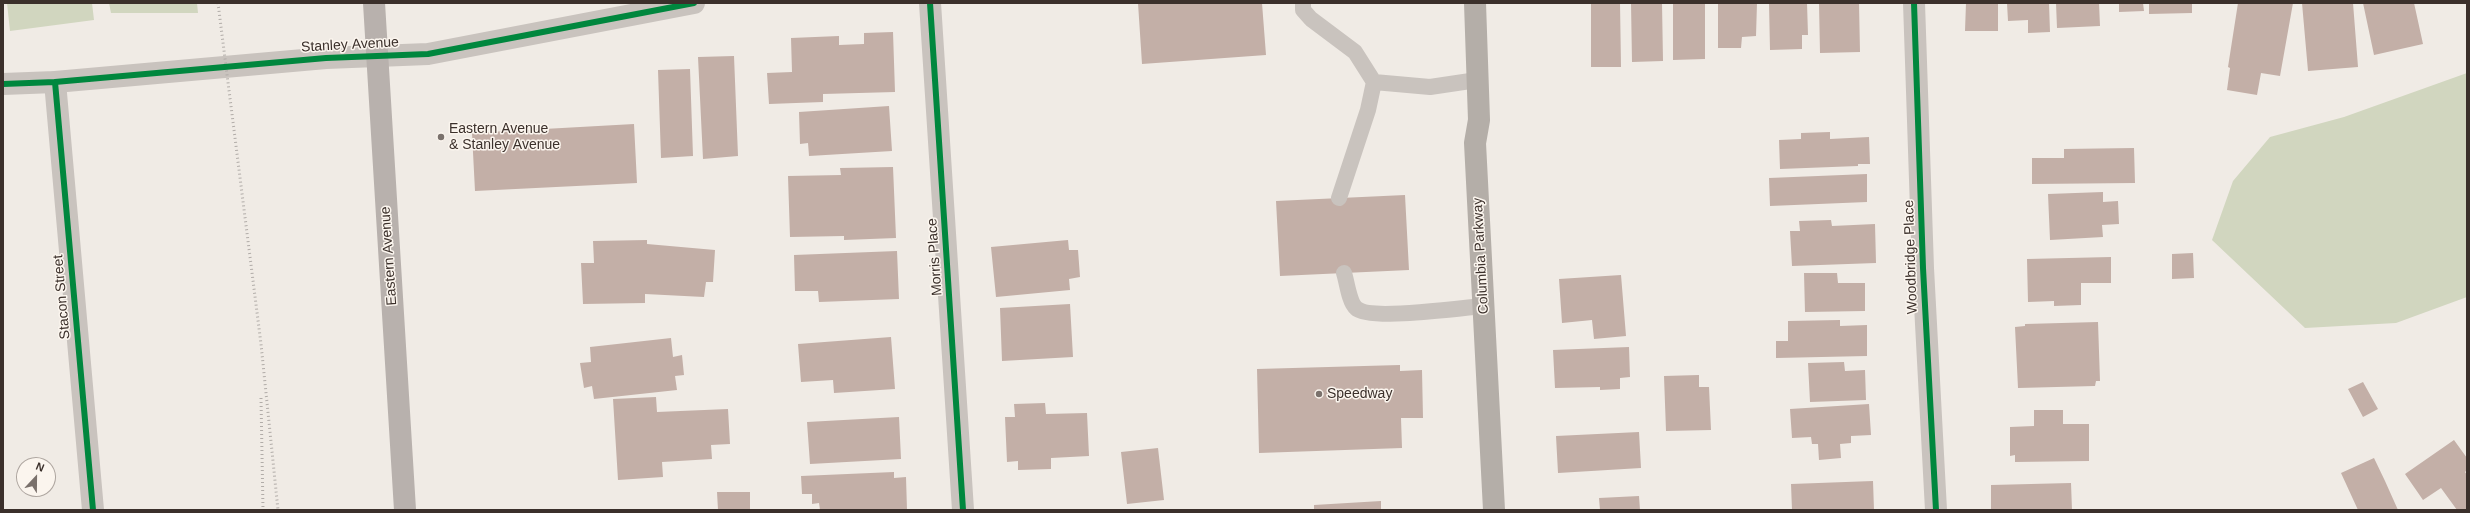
<!DOCTYPE html>
<html>
<head>
<meta charset="utf-8">
<style>
  body { margin:0 }
  #map { position:relative; width:2470px; height:513px; overflow:hidden; background:#f0ebe5; font-family:Helvetica,sans-serif }
  canvas { display:block }
  .frame { position:absolute; inset:0; border:4px solid #3b302b; pointer-events:none }
  .north { position:absolute; left:16px; top:457px; width:40px; height:40px; box-sizing:border-box; background:#fbf5ee; border:1px solid #aea6a0; border-radius:50%; rotate:22deg; font-size:11px; font-weight:700; line-height:16px; text-align:center; color:#3b302b }
  .north::after { content:''; display:block; margin:auto; width:14px; height:18px; background:#7a716c; clip-path:polygon(50% 0,100% 100%,50% 72%,0 100%) }
</style>
</head>
<body>
<div id="map">
<canvas width="2470" height="513"></canvas>
<div class="frame"></div>
<div class="north">N</div>
</div>
<script>
const c = document.querySelector('canvas').getContext('2d');
c.lineJoin = 'round';
function fill(path, color) { c.fillStyle = color; c.fill(path, 'evenodd'); }
function trace(path, color, width, dash) { c.strokeStyle = color; c.lineWidth = width; c.lineCap = dash ? 'butt' : 'round'; c.setLineDash(dash || []); c.stroke(path); }
function write(font, color, halo, rows, align = 'center') {
  c.font = font + ' Helvetica,sans-serif'; c.lineWidth = 3; c.setLineDash([]); c.textBaseline = 'middle'; c.strokeStyle = halo; c.fillStyle = color; for (const [text, x, y, turn = 0] of rows) {
    c.save(); c.translate(x, y); c.rotate((+turn || 0) * Math.PI / 180); c.textAlign = isNaN(turn) ? turn : align; if (halo) c.strokeText(text, 0, 0); c.fillText(text, 0, 0); c.restore();
  }
}
fill(new Path2D(`
  M7 3H92L94 20 10 31Z
  M109 3H197L198 13H111Z
  M2467 73V297L2396 323 2305 328 2212 240 2233 181 2270 137 2344 117Z`), '#d1d6bf');
fill(new Path2D(`
  M1138 3H1262L1266 55 1142 64Z
  M1591 3H1620L1621 67H1591Z
  M1631 3H1662L1663 61 1632 62Z
  M1673 3H1705V59L1673 60Z
  M1718 3H1757L1756 36 1742 37 1741 48H1718Z
  M1769 3H1807L1808 35H1802V49L1770 50Z
  M1819 3H1859L1860 52 1820 53Z
  M1966 3H1998V31H1965Z
  M2007 3H2049L2050 32 2028 33V20L2008 21Z
  M2056 3H2099L2100 26 2057 28Z
  M2119 3H2143L2144 11 2119 12Z
  M2149 3H2192V13L2149 14Z
  M2238 3H2293L2280 76 2261 73 2257 95 2227 90 2230 68 2228 67Z
  M2302 3H2353L2358 67 2308 71Z
  M2363 3H2414L2423 44 2374 55Z
  M893 32 895 92 823 94V102L769 104 767 73 792 72 791 38 839 36V45L864 44V33Z
  M734 56 738 156 703 159 698 57Z
  M690 69 693 156 661 158 658 70Z
  M889 106 892 151 809 156 808 143 800 144 799 112Z
  M634 124 637 183 475 191 472 133Z
  M1830 132V139L1869 137 1870 164H1858V166L1780 169 1779 140 1801 139V133Z
  M2134 148 2135 183 2032 184V158H2064V149Z
  M893 167 896 238 844 240V236L790 237 788 176 841 175 840 168Z
  M1867 174V202L1770 206 1769 178Z
  M2103 192V202L2118 201 2119 224 2102 225 2103 237 2050 240 2048 194Z
  M1405 195 1409 270 1280 276 1276 201Z
  M1831 220 1832 226 1875 224 1876 263 1792 266 1790 231H1800L1799 221Z
  M647 240V244L715 250 713 282H706L704 297 645 294V303L583 304 581 263H594L593 241Z
  M1068 240 1069 250H1078L1080 277 1069 279 1070 290 996 297 991 247Z
  M897 251 899 299 819 302 818 291H795L794 255Z
  M2193 253 2194 278 2172 279V254Z
  M2111 257V283H2081V305L2054 306V301L2028 302 2027 259Z
  M1804 273H1837L1838 283H1865V311L1805 312Z
  M1621 275 1626 336 1594 339 1592 320 1562 323 1559 279Z
  M1070 304 1073 357 1002 361 1000 308Z
  M1840 320V326L1867 325V356L1776 358V341H1788V321Z
  M2098 322 2100 381H2096L2095 386 2018 388 2015 327 2025 326V324Z
  M891 337 895 389 834 393 833 380 801 382 798 344Z
  M671 338 673 357 682 355 684 375 675 376 677 390 594 399 592 386 584 388 580 363 591 362 590 347Z
  M1629 347 1630 377 1620 378V389L1600 390V387L1555 388 1553 350Z
  M1844 362 1845 371 1865 370 1866 400 1810 402 1808 363Z
  M1400 365V371L1422 370 1423 418H1401L1402 448 1259 453 1257 369Z
  M1699 375V387H1709L1711 430 1666 431 1664 376Z
  M2363 382 2378 409 2363 417 2348 389Z
  M656 397 657 412 728 409 730 444 711 445 712 459 662 462 663 477 618 480 613 399Z
  M1045 403 1046 414 1087 413 1089 456 1051 458V469L1018 470V461L1007 462 1005 417H1015L1014 404Z
  M1869 404 1871 435 1851 436V443L1840 444 1841 458 1819 460 1818 444H1812L1811 437 1792 438 1790 409Z
  M2034 410H2063V424H2089V461L2015 462V455L2010 456V427L2034 426Z
  M899 417 901 459 810 464 807 422Z
  M1639 432 1641 468 1558 473 1556 436Z
  M2454 440 2467 458V470L2465 472 2467 475V510H2457L2441 488 2423 500 2405 474Z
  M1158 448 1164 500 1127 504 1121 452Z
  M2374 458 2385 481 2398 510H2358L2341 473Z
  M894 472V478L906 477 907 510H820L819 503 812 504V494H802L801 476Z
  M1873 481 1874 510H1792L1791 484Z
  M2071 483 2072 510 1991 509V485Z
  M717 492H750V510H718Z
  M1639 496 1640 510H1600L1599 498Z
  M1381 501V510H1314V505Z`), '#c3afa7');
trace(new Path2D(`
  M1303 3V10L1311 19 1355 52 1374 82 1368 110 1339 198
  M1374 82 1430 87 1477 80
  M1344 273C1347 282 1349 302 1356 308 1369 321 1461 308 1483 306`), '#c9c3be', 16);
trace(new Path2D(`
  M930 3 963 510
  M1914 3 1923 268 1936 510
  M55 82 93 510`), '#c9c3be', 22);
trace(new Path2D(`
  M3 84 55 82 326 58 428 54 694 3`), '#c9c3be', 22);
trace(new Path2D(`
  M374 3 405 510`), '#b8b1ad', 22);
trace(new Path2D(`
  M1475 3 1479 120 1475 143 1494 510`), '#b4aea8', 22);
trace(new Path2D(`
  M218 3 261 344 278 510
  M261 398 263 510`), '#b1aca8', 3, [1, 3]);
trace(new Path2D(`
  M930 3 963 510
  M1914 3 1923 268 1936 510
  M55 82 93 510
  M3 84 55 82 326 58 428 54 694 3`), '#00873e', 6);
for (const [x, y, r, color] of [
  [441,137,4,"#7a716c"],
  [1319,394,4,"#7a716c"]
]) { const dot = new Path2D(); dot.arc(x, y, r, 0, 2 * Math.PI); c.fillStyle = color; c.fill(dot); trace(dot, '#fbf5ee', 1.5); }
write('14px', '#3b302b', '#fbf5ee', [
  ["Stanley Avenue",350,45,-3],
  ["Eastern Avenue",389,256,-94],
  ["Columbia Parkway",1481,256,-93],
  ["Morris Place",935,257,-94],
  ["Woodbridge Place",1911,257,-92],
  ["Stacon Street",62,297,-95]
]);
write('14px', '#3b302b', '#fbf5ee', [
  ["Eastern Avenue",449,129],
  ["& Stanley Avenue",449,145],
  ["Speedway",1327,394]
], 'left');
</script>
</body>
</html>
